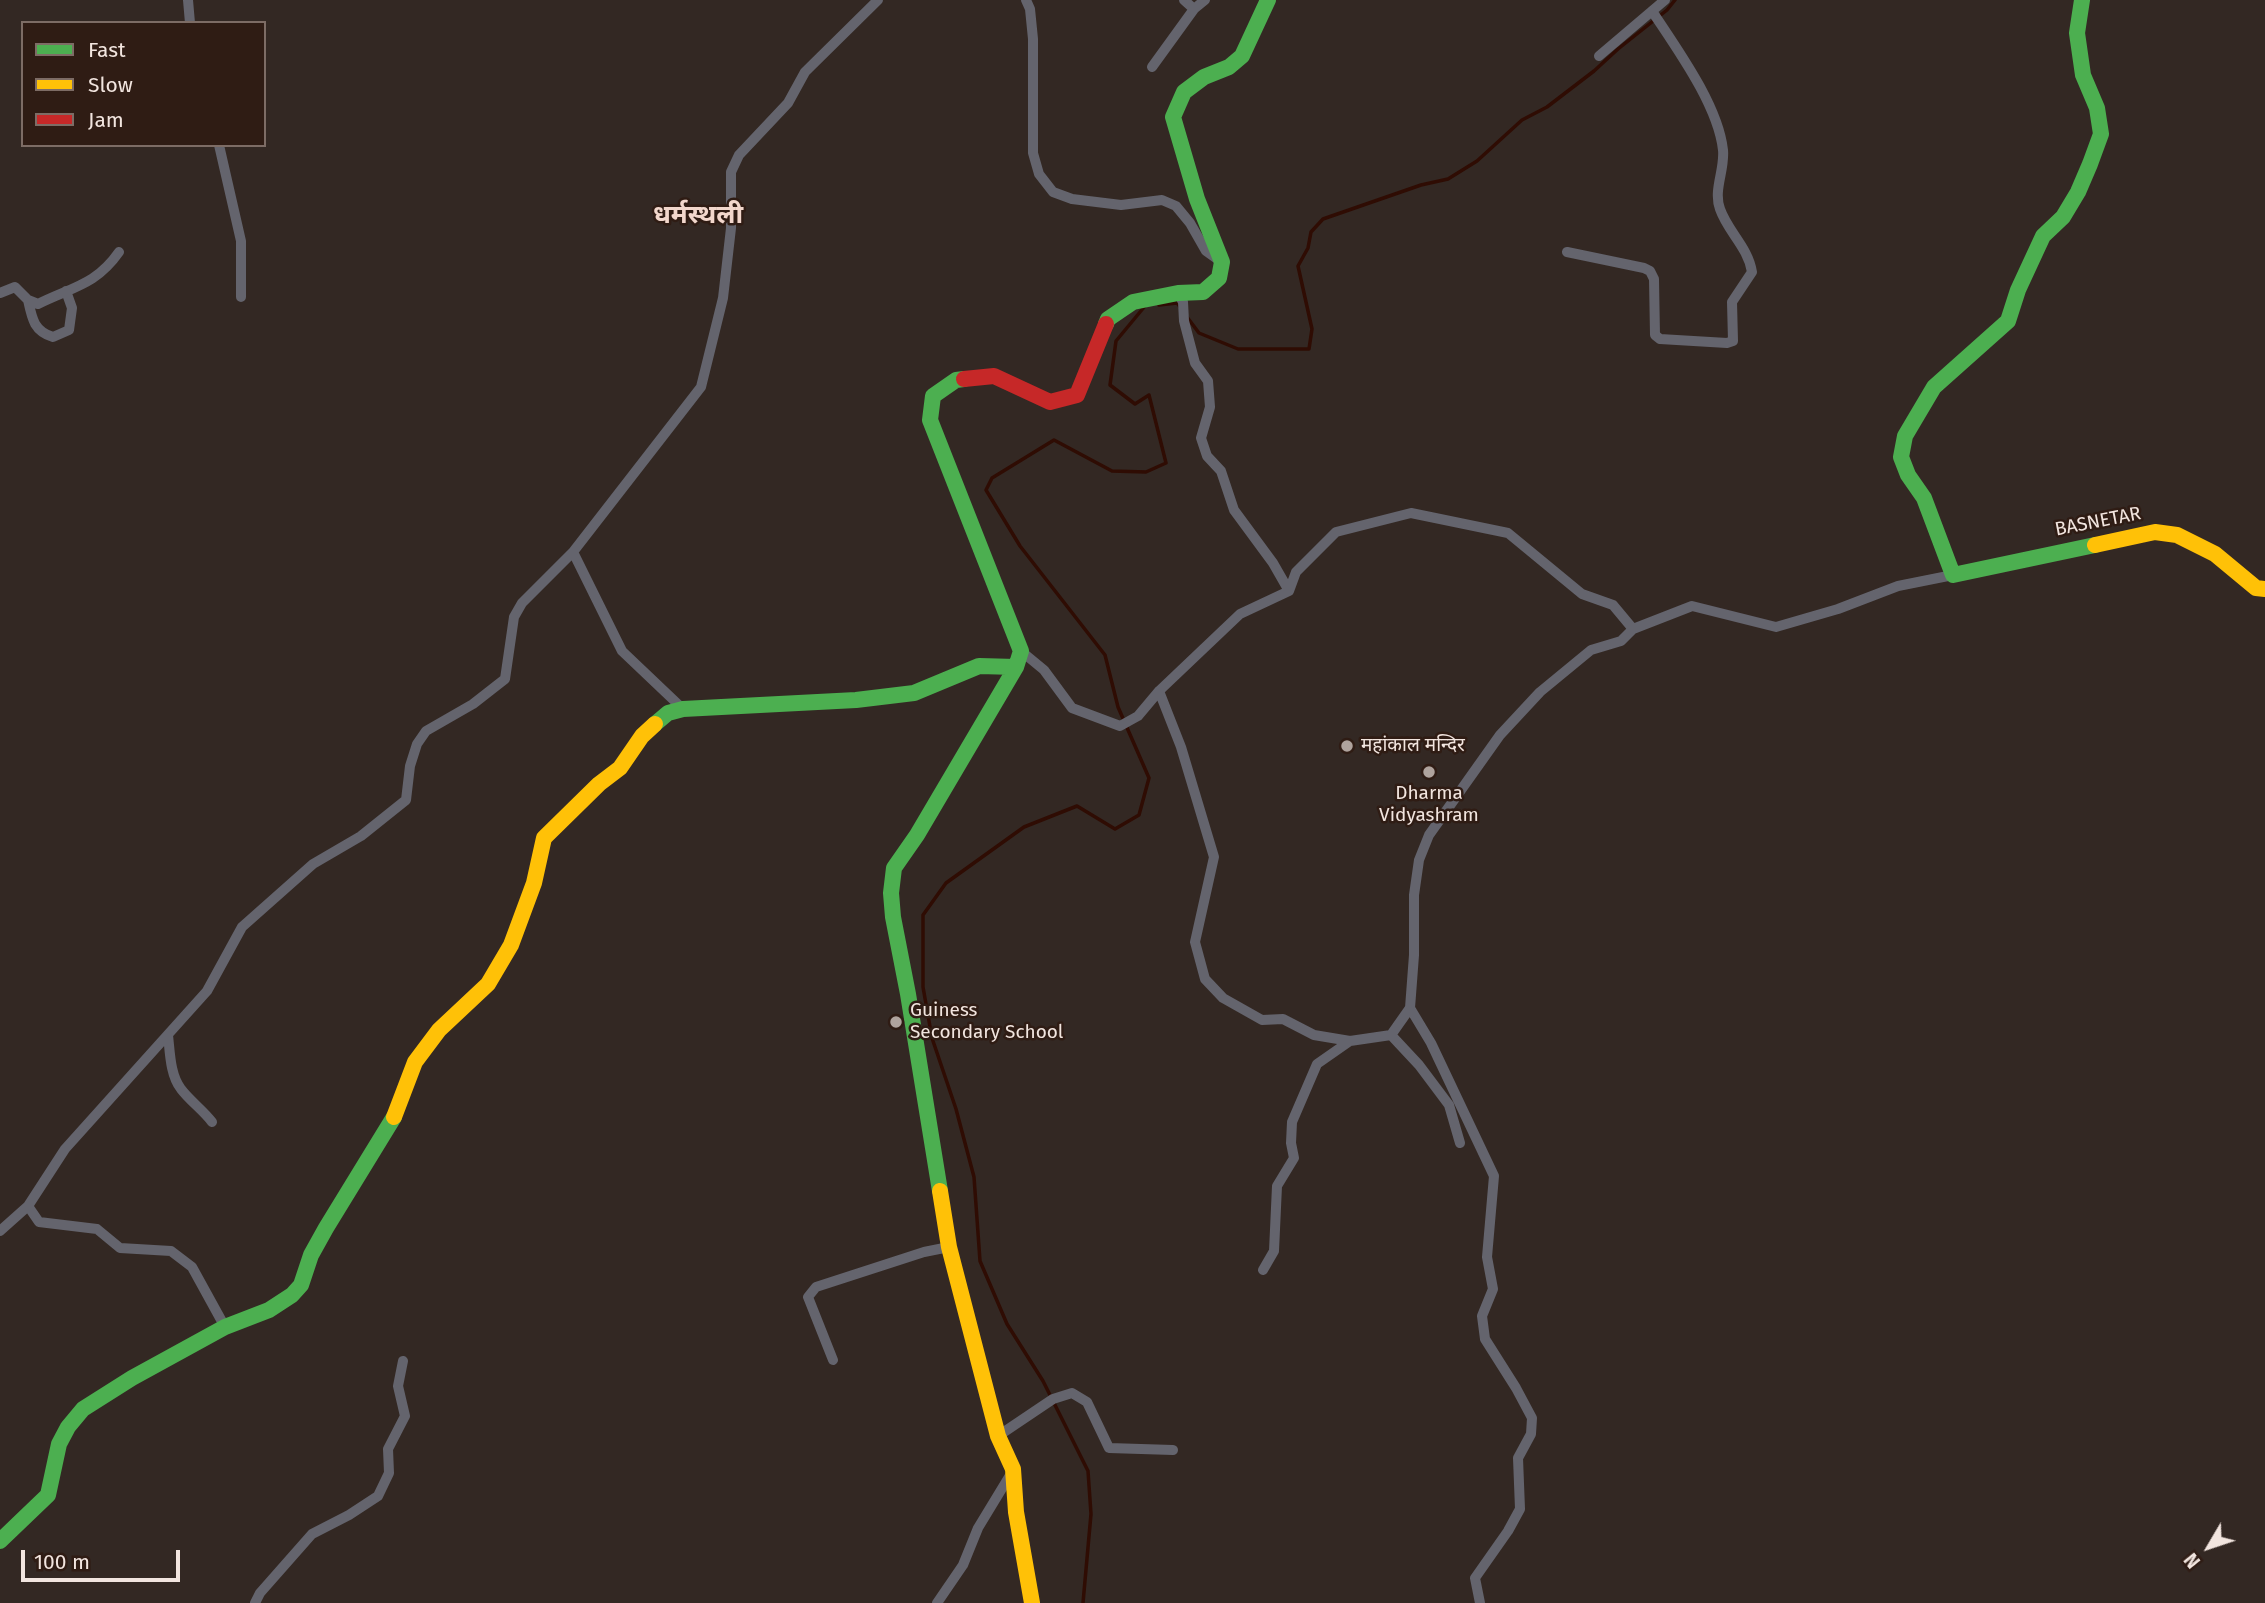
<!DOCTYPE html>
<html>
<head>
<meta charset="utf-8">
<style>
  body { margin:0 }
  #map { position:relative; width:2265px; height:1603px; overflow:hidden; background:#332823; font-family:"Fira Sans",sans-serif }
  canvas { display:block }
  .legend { position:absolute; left:21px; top:21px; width:245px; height:126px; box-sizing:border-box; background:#2f1c14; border:2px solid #7d6c65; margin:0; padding:9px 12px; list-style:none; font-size:21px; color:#f2e5df }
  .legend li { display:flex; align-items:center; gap:14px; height:35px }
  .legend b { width:35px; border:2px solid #7d6c65 }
  .north { position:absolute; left:2174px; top:1512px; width:70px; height:70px; -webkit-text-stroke:5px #2f1c14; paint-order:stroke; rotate:231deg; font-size:19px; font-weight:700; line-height:28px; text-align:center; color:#f2e5df }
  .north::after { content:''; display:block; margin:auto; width:24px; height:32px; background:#f2e5df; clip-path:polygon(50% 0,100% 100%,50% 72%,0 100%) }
  .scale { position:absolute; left:21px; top:1550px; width:159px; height:32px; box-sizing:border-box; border:4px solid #f2e5df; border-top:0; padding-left:9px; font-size:21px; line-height:24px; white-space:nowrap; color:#f2e5df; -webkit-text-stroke:5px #2f1c14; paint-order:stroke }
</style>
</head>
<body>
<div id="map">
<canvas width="2265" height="1603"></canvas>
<ul class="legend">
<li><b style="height:9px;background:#4caf50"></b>Fast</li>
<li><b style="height:9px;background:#ffc107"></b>Slow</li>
<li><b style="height:9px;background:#c62828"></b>Jam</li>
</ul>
<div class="north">N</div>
<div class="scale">100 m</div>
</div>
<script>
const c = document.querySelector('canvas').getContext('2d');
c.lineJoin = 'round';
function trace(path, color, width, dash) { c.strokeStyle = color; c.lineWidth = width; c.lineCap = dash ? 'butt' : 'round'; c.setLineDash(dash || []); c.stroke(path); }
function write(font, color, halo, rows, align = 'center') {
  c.font = font + ' "Fira Sans","Noto Sans Devanagari",sans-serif'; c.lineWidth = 5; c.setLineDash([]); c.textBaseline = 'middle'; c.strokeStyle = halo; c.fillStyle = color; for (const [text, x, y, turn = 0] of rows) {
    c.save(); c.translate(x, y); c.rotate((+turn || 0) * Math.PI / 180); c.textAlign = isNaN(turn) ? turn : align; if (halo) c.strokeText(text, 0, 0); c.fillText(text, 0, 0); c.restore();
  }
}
trace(new Path2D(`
  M1159 305 1177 303 1181 308
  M1187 317 1199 333 1238 349H1309L1312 329 1298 266 1308 248 1311 232 1323 219 1421 185 1448 179 1477 161 1522 120 1547 107 1594 71 1618 49 1667 10 1675 0
  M1083 1603 1091 1514 1088 1471 1043 1381 1007 1324 980 1261 974 1177 956 1109 932 1038 923 987V915L946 883 1024 827 1077 806 1115 829 1139 815 1149 778 1118 707 1105 655 1020 546 986 490 992 478 1054 440 1112 471 1146 472 1166 463 1149 395 1135 404 1110 385 1116 341 1145 306`), '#2f0c03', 3.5);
trace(new Path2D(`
  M188 0 190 23
  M1026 0 1030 9 1033 39V153L1039 174 1053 192 1072 199 1121 205 1162 200 1176 206 1190 223 1206 251 1220 261
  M1184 0 1194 9
  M1599 56 1665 0
  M1152 67 1194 9 1205 0
  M219 145 241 241V297
  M1567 252 1644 268 1650 271 1654 279 1655 335 1660 339 1727 343 1733 341 1732 302 1752 272C1748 247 1728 232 1720 209 1713 190 1725 170 1723 150 1718 105 1677 49 1652 11
  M0 293 15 287 28 300 38 304C72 287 96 285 119 252
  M1178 293 1183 302 1184 321 1195 363 1208 381 1210 407 1201 438 1207 456 1221 471 1234 510 1273 563 1289 591
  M28 300C32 319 34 331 53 337L69 330 72 308 66 291
  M1021 651 1044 670 1072 708 1120 726 1138 716 1159 691 1240 614 1289 591 1296 572 1336 532 1411 513 1508 533 1582 594 1613 605 1633 629
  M1159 691 1181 747 1214 857 1195 942 1205 979 1223 998 1262 1020 1283 1019 1314 1035 1350 1041
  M683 709 622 651 573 552 701 387 723 298 731 228V172L739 155 788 103 805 72 878 0
  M1410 1008 1431 1043 1494 1176 1487 1257 1493 1289 1482 1316 1485 1339 1516 1388 1532 1418 1531 1434 1518 1458 1520 1509 1508 1531 1475 1578 1480 1603
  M168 1035C170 1052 170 1075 181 1089 190 1101 203 1110 212 1122
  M1391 1035 1419 1065 1449 1105 1460 1143
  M28 1206 65 1149 207 991 242 927 313 864 361 836 406 800 410 766 417 744 426 731 473 704 505 679 514 617 522 603 573 552
  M0 1231 28 1206 39 1222 97 1229 120 1248 171 1251 192 1267 225 1327
  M1263 1270 1274 1251 1277 1186 1294 1158 1291 1143 1292 1122 1317 1064 1350 1041 1391 1035 1410 1008 1414 955V895L1419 860 1429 835 1500 735 1540 692 1591 650 1621 641 1633 629 1692 606 1776 627 1838 609 1898 586 1953 575
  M833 1360 808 1297 816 1287 924 1252 949 1247
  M998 1436 1053 1399 1072 1393 1087 1402 1109 1448 1173 1450
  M255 1603 260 1593 312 1534 349 1515 378 1496 389 1473 388 1449 405 1416 398 1386 403 1361
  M937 1603 963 1565 978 1528 1012 1472`), '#64646d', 10);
trace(new Path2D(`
  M2082 0 2077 33 2083 75 2097 108 2101 134 2090 164 2078 192 2063 217 2043 236 2018 290 2008 321 1934 387 1905 436 1901 457 1908 475 1924 498 1953 575 2095 545
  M1106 324 1108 319 1133 302 1178 293 1203 292 1219 278 1222 262 1197 199 1173 117 1184 92 1204 77 1229 67 1242 56 1268 0
  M655 724 668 713 683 709 856 700 914 693 979 666 1016 667
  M940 1191 908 994 893 917 891 893 894 868 917 835 1016 667 1021 651 930 420 933 396 956 380 964 379
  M0 1541 48 1495 59 1444 68 1427 83 1409 132 1378 225 1327 269 1310 292 1295 301 1285 311 1255 326 1228 394 1117`), '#4caf50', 16);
trace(new Path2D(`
  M2095 545 2155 532 2177 535 2215 554 2256 588 2265 589
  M394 1117 415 1062 439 1030 488 984 511 945 534 883 544 838 599 784 620 768 642 736 655 724
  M940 1191 949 1247 998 1436 1013 1469 1016 1512 1032 1603`), '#ffc107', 16);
trace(new Path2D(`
  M964 379 994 376 1050 402 1077 395 1106 324`), '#c62828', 16);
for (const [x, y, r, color] of [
  [1347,746,7,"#afa39d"],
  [1429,772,7,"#afa39d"],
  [896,1022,7,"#afa39d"]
]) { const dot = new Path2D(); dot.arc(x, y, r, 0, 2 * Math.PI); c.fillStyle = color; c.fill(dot); trace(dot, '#2f1c14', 2.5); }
write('19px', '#f2e5df', '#2f1c14', [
  ["BASNETAR",2098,522,-11]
]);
write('19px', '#f2e5df', '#2f1c14', [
  ["महांकाल मन्दिर",1361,746],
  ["Dharma",1429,794,"center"],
  ["Vidyashram",1429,816,"center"],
  ["Guiness",910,1011],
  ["Secondary School",910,1033]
], 'left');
write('bold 26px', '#f2d7cc', '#2f1c14', [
  ["धर्मस्थली",698,216]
]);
</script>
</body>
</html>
